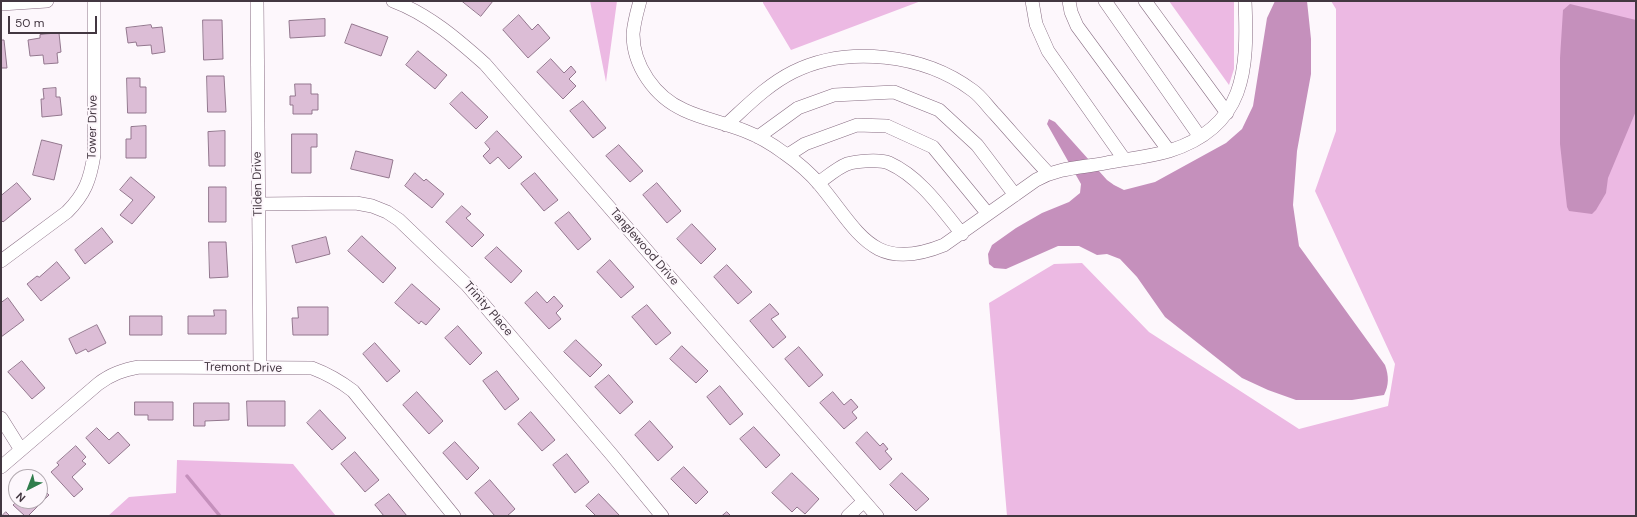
<!DOCTYPE html>
<html>
<head>
<meta charset="utf-8">
<style>
  body { margin:0 }
  #map { position:relative; width:1637px; height:517px; overflow:hidden; background:#fdf7fc; font-family:"DM Sans",sans-serif }
  canvas { display:block }
  .frame { position:absolute; inset:0; border:2px solid #433741; pointer-events:none }
  .north { position:absolute; left:8px; top:469px; width:40px; height:40px; box-sizing:border-box; background:#fdf7fc; border:1px solid #b3aab1; border-radius:50%; rotate:222deg; font-size:11px; font-weight:700; line-height:16px; text-align:center; color:#433741 }
  .north::after { content:''; display:block; margin:auto; width:14px; height:18px; background:#307d4c; clip-path:polygon(50% 0,100% 100%,50% 72%,0 100%) }
  .scale { position:absolute; left:8px; top:16px; width:89px; height:18px; box-sizing:border-box; border:2px solid #433741; border-top:0; padding-left:5px; font-size:12px; line-height:14px; white-space:nowrap; color:#433741; -webkit-text-stroke:3px #fdf7fc; paint-order:stroke }
</style>
</head>
<body>
<div id="map">
<canvas width="1637" height="517"></canvas>
<div class="frame"></div>
<div class="north">N</div>
<div class="scale">50 m</div>
</div>
<script>
const c = document.querySelector('canvas').getContext('2d');
c.lineJoin = 'round';
function fill(path, color) { c.fillStyle = color; c.fill(path, 'evenodd'); }
function trace(path, color, width, dash) { c.strokeStyle = color; c.lineWidth = width; c.lineCap = dash ? 'butt' : 'round'; c.setLineDash(dash || []); c.stroke(path); }
function write(font, color, halo, rows, align = 'center') {
  c.font = font + ' "DM Sans",sans-serif'; c.lineWidth = 4; c.setLineDash([]); c.textBaseline = 'middle'; c.strokeStyle = halo; c.fillStyle = color; for (const [text, x, y, turn = 0] of rows) {
    c.save(); c.translate(x, y); c.rotate((+turn || 0) * Math.PI / 180); c.textAlign = isNaN(turn) ? turn : align; if (halo) c.strokeText(text, 0, 0); c.fillText(text, 0, 0); c.restore();
  }
}
fill(new Path2D(`
  M590 1H617L606 82Z
  M763 1H921L791 50 763 3Z
  M1169 1H1234V69L1229 85Z
  M1331 1H1636V516H1007L989 303 1054 264 1082 263 1149 332 1299 429 1388 406 1395 364 1315 191 1336 131V9Z
  M177 460 293 464 336 516H108L129 497 176 493Z`), '#ecb9e3');
fill(new Path2D(`
  M1275 1H1307L1311 39V74L1297 151 1293 205 1299 246 1385 365C1389 376 1389 385 1384 395L1352 400H1296L1268 390 1242 378 1165 317 1137 277 1120 259 1107 254 1097 255 1079 246H1058L1006 269 994 268 989 264 988 254 992 245 1016 228 1042 213 1069 202 1080 193 1081 184 1047 124 1049 119 1055 122 1107 180 1114 185 1124 190 1155 182 1226 143 1242 129 1253 106 1267 18Z
  M1570 4 1636 20V111L1608 178 1606 193 1596 210 1592 214 1569 211 1567 207 1560 144V58L1563 10Z`), '#c590bc');
trace(new Path2D(`
  M187 476 220 516`), '#c590bc', 3.5);
const building = new Path2D(`
  M462 1H493L481 16Z
  M519 15 532 30 538 24 550 38 528 58 503 30Z
  M325 19V36L290 38 289 21Z
  M203 20H222L223 59 204 60Z
  M352 24 388 37 381 56 345 43Z
  M151 25 152 28 162 27 165 52 152 54 151 45 137 46 136 42 128 43 126 28Z
  M59 33 61 52 57 53 58 63 44 64 43 55 30 56 28 40 40 38V35Z
  M1 40H4L7 68H1Z
  M418 51 447 75 435 89 406 65Z
  M551 59 564 73 571 66 576 72 569 79 576 86 563 99 537 72Z
  M207 76H224L226 112H208Z
  M127 78H140V87H146V113H128Z
  M295 84H311V94H318V110H312V114H293V105H290V96H295Z
  M56 88V97H60L62 115 42 117 41 99H44L43 89Z
  M462 92 488 117 476 129 450 104Z
  M583 101 606 128 593 138 570 111Z
  M146 126V158H126V139H131V127Z
  M225 131V166H209L208 132Z
  M497 131 522 157 509 169 498 157 490 164 483 156 490 149 485 143Z
  M292 134H317V147H311V173H292Z
  M42 140 62 145 54 180 33 175Z
  M619 145 643 171 630 182 606 156Z
  M356 151 393 160 389 178 351 169Z
  M415 173 424 181 426 179 444 194 432 208 405 186Z
  M535 173 558 200 544 211 521 184Z
  M131 177 155 197 132 224 120 215 133 200 120 190Z
  M17 183 31 199 3 222 1 220V196Z
  M657 183 681 211 667 223 643 195Z
  M209 187H226V222H209Z
  M462 206 471 214 466 218 484 235 472 247 446 222Z
  M569 212 591 239 578 250 555 223Z
  M692 224 716 249 701 264 677 239Z
  M102 228 113 242 85 264 75 250Z
  M362 236 396 268 383 283 348 251Z
  M326 237 330 254 296 263 292 246Z
  M209 242H226L228 277 210 278Z
  M497 247 522 271 511 283 485 258Z
  M610 260 634 287 621 298 597 272Z
  M57 262 70 278 41 301 27 284 37 276 39 277Z
  M727 265 752 292 738 304 714 277Z
  M412 284 440 309 426 325 421 321 419 324 395 303Z
  M537 292 547 303 554 296 563 306 556 313 561 319 549 329 525 303Z
  M8 298 24 320 1 337V303Z
  M770 304 779 314 771 319 786 337 773 348 750 321Z
  M647 305 671 333 656 345 632 317Z
  M298 307H328V335H293L292 318H298Z
  M214 310H226V334H188V316H214Z
  M130 316H162V335H130Z
  M97 325 106 343 88 352 86 349 76 354 69 339Z
  M458 326 482 353 470 365 445 338Z
  M576 340 602 365 590 377 564 352Z
  M375 343 400 371 387 382 363 354Z
  M682 346 708 371 696 383 670 359Z
  M799 347 823 375 809 387 785 359Z
  M22 361 45 388 32 399 8 372Z
  M497 371 519 399 505 410 483 381Z
  M609 375 633 402 620 414 595 387Z
  M720 386 743 414 730 425 707 397Z
  M417 392 443 421 429 434 403 405Z
  M833 392 844 405 851 399 858 407 852 412 857 418 844 429 820 403Z
  M247 401H285V426H248Z
  M135 402H173V420H148V415H135Z
  M194 403H229V420L205 421V426H194Z
  M320 410 346 438 332 450 307 423Z
  M531 412 555 440 542 451 518 424Z
  M650 421 673 447 658 461 635 435Z
  M754 427 780 455 766 468 740 439Z
  M97 428 109 440 118 432 130 445 109 464 86 438Z
  M867 432 880 446 883 443 888 449 885 451 892 459 880 470 856 443Z
  M455 442 479 468 467 480 443 453Z
  M76 446 86 457 82 461 86 464 72 477 83 489 74 497 51 472 59 465 57 463Z
  M355 452 379 480 365 492 341 464Z
  M567 454 589 482 575 493 553 465Z
  M684 467 708 492 696 504 671 479Z
  M792 473 819 499 805 514 797 507 792 512 772 493Z
  M902 473 929 499 916 511 890 485Z
  M490 480 515 509 507 516H495L475 493Z
  M40 486 49 495 28 516H25L13 505 17 501H40Z
  M389 494 407 516H384L375 505Z
  M599 494 620 516H596L586 506Z
  M6 512 10 516H2Z
  M727 512 731 516H722Z`);
fill(building, '#dcbdd6');
trace(building, '#93778e', 1);
const minor = new Path2D(`
  M257 1 260 368
  M393 1C428 14 457 39 485 64L877 516
  M640 1C637 12 634 22 633 34 633 66 655 97 684 110 703 119 725 123 745 131 758 136 772 144 784 153 797 162 810 173 820 185 859 232 873 274 944 245L1036 180C1060 167 1081 168 1106 163 1127 159 1149 157 1169 151 1246 127 1248 70 1245 1
  M1032 1 1036 24 1048 51 1124 159
  M1069 1 1071 12 1077 26 1169 151
  M1105 1 1200 137
  M1145 1 1227 113
  M1 4 47 1
  M726 125C747 106 767 85 793 72 847 45 924 54 972 90 981 96 988 107 995 114 1013 134 1030 154 1048 173
  M758 137 798 108 834 95 894 92 939 110 977 145 1015 195
  M788 155 805 144 857 125 887 126 933 147 988 214
  M818 183C827 177 837 168 847 164 856 161 880 159 889 163 920 177 941 208 962 234
  M258 204 356 203 372 206 387 212 399 220 467 285 612 455 662 516
  M1 261 67 212C85 194 90 180 94 155V1
  M1 418 21 450
  M1 467 98 384C111 374 123 370 139 367L312 368C328 374 340 381 353 391L454 516
  M848 516 864 501`);
trace(minor, '#886d83', 14);
trace(minor, '#fff', 13);
write('12px', '#433741', '#fdf7fc', [
  ["Tower Drive",93,127,-89],
  ["Tilden Drive",258,184,-91],
  ["Tanglewood Drive",644,247,49],
  ["Trinity Place",488,309,49],
  ["Tremont Drive",243,368,1]
]);
</script>
</body>
</html>
